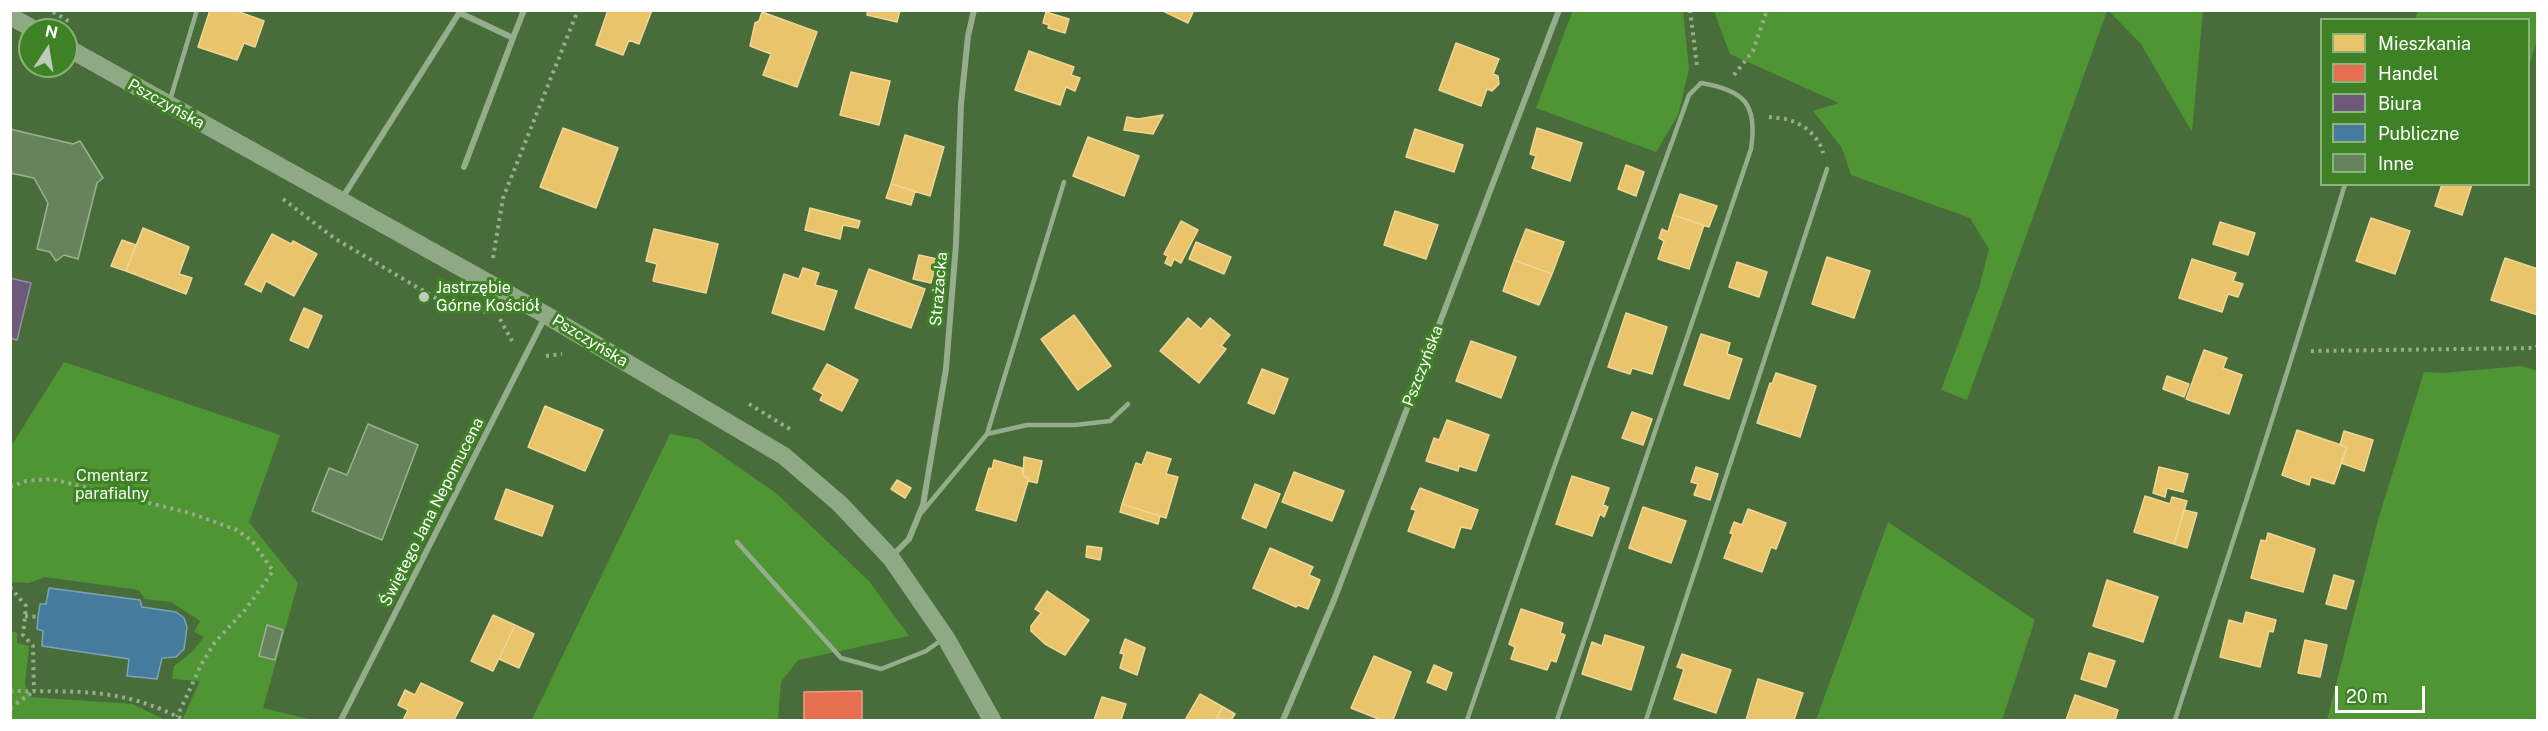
<!DOCTYPE html>
<html>
<head>
<meta charset="utf-8">
<style>
  body { margin:0 }
  #map { position:relative; width:2548px; height:731px; overflow:hidden; background:#486d3a; font-family:"Public Sans",sans-serif }
  canvas { display:block }
  .frame { position:absolute; inset:0; border:12px solid #fff; pointer-events:none }
  .legend { position:absolute; left:2320px; top:18px; width:210px; height:168px; box-sizing:border-box; background:#3e8225; border:2px solid #8bb47c; margin:0; padding:8px 10px; list-style:none; font-size:18px; color:#fff }
  .legend li { display:flex; align-items:center; gap:12px; height:30px }
  .legend b { width:30px; border:2px solid #8bb47c }
  .north { position:absolute; left:18px; top:18px; width:60px; height:60px; box-sizing:border-box; background:#3e8225; border:2px solid #8bb47c; border-radius:50%; rotate:12deg; font-size:16px; font-weight:700; line-height:24px; text-align:center; color:#fff }
  .north::after { content:''; display:block; margin:auto; width:21px; height:27px; background:#bfccba; clip-path:polygon(50% 0,100% 100%,50% 72%,0 100%) }
  .scale { position:absolute; left:2335px; top:686px; width:90px; height:27px; box-sizing:border-box; border:3px solid #fff; border-top:0; padding-left:8px; font-size:18px; line-height:21px; white-space:nowrap; color:#fff; -webkit-text-stroke:4px #3e8225; paint-order:stroke }
</style>
</head>
<body>
<div id="map">
<canvas width="2548" height="731"></canvas>
<div class="frame"></div>
<ul class="legend">
<li><b style="height:16px;background:#e9c46a"></b>Mieszkania</li>
<li><b style="height:16px;background:#e76f51"></b>Handel</li>
<li><b style="height:16px;background:#6d597a"></b>Biura</li>
<li><b style="height:16px;background:#457b9d"></b>Publiczne</li>
<li><b style="height:16px;background:#67835d"></b>Inne</li>
</ul>
<div class="north">N</div>
<div class="scale">20 m</div>
</div>
<script>
const c = document.querySelector('canvas').getContext('2d');
c.lineJoin = 'round';
function fill(path, color) { c.fillStyle = color; c.fill(path, 'evenodd'); }
function trace(path, color, width, dash) { c.strokeStyle = color; c.lineWidth = width; c.lineCap = dash ? 'butt' : 'round'; c.setLineDash(dash || []); c.stroke(path); }
function write(font, color, halo, rows, align = 'center') {
  c.font = font + ' "Public Sans",sans-serif'; c.lineWidth = 6; c.setLineDash([]); c.textBaseline = 'middle'; c.strokeStyle = halo; c.fillStyle = color; for (const [text, x, y, turn = 0] of rows) {
    c.save(); c.translate(x, y); c.rotate((+turn || 0) * Math.PI / 180); c.textAlign = isNaN(turn) ? turn : align; if (halo) c.strokeText(text, 0, 0); c.fillText(text, 0, 0); c.restore();
  }
}
fill(new Path2D(`
  M1573 10 1683 11 1689 69 1678 115 1656 152 1536 108Z
  M1714 11H2107L1967 400 1941 390 1980 285 1989 249 1970 218 1851 175 1842 148 1813 111 1839 103 1730 54Z
  M2109 11H2203L2192 132 2141 44Z
  M2418 11H2537V40L2529 67 2528 20 2415 19Z
  M64 362 280 435 249 522 298 583 263 708 313 720H182L200 681 172 679 174 666 193 651 204 637 194 632 200 621 171 602 145 599 139 590 45 577 29 583 11 582 10 448Z
  M2521 366 2538 371 2537 720H2327L2378 520 2424 372 2443 373Z
  M670 434 698 439 776 493 869 581 909 636 798 660 781 682 778 720H534L532 719Z
  M1888 522 2035 620 2002 720H1816Z
  M11 631 17 633V643L29 646 25 684 29 697 132 704 166 720H11Z`), '#509534');
const homes = new Path2D(`
  M210 10H234L264 21 255 47 244 43 237 60 198 47Z
  M608 10H652L639 44 629 40 623 55 596 45Z
  M868 10H900L897 22 867 15Z
  M1161 10H1194L1188 23Z
  M762 12 817 32 797 87 763 75 771 54 750 46 755 23 759 21Z
  M1046 12 1069 19 1065 33 1048 28 1049 25 1043 23Z
  M1456 43 1499 59 1493 74 1498 76 1499 84 1492 91 1487 89 1481 106 1439 90Z
  M1029 51 1074 67 1071 75 1080 78 1075 91 1066 87 1060 105 1015 90Z
  M851 72 890 81 879 125 840 115Z
  M1163 115 1153 134 1124 130 1127 117 1138 119Z
  M563 128 618 148 596 208 540 187Z
  M1537 128 1582 143 1570 181 1532 168 1536 156 1530 154Z
  M1415 129 1463 145 1454 172 1406 157Z
  M905 135 944 147 930 196 891 184Z
  M1088 137 1139 156 1124 196 1073 176Z
  M1626 165 1644 172 1636 196 1618 189Z
  M891 184 915 191 911 205 886 198Z
  M2442 184H2472L2462 215 2435 206Z
  M1680 194 1717 206 1709 227 1673 215Z
  M810 208 860 221 858 228 843 225 840 239 805 230Z
  M1395 211 1438 225 1426 259 1384 245Z
  M1673 215 1704 225 1689 269 1658 259 1664 241 1659 238 1662 229 1668 232Z
  M2371 218 2410 231 2395 274 2356 261Z
  M1181 221 1198 230 1181 263 1174 259 1171 266 1165 263 1168 256 1164 254Z
  M2220 222 2255 233 2248 255 2213 244Z
  M143 228 189 247 179 274 192 278 186 294 126 271Z
  M654 229 718 244 706 293 653 281 657 264 646 261Z
  M1526 229 1564 242 1552 274 1514 260Z
  M272 234 291 244 293 241 317 254 294 296 266 281 261 292 245 284Z
  M122 240 136 245 126 271 111 266Z
  M1196 242 1231 257 1224 274 1189 259Z
  M919 255 937 259 931 283 913 279Z
  M1827 257 1870 271 1854 318 1812 304Z
  M2505 258 2538 269V315L2491 300Z
  M2192 259 2236 273 2233 281 2243 284 2238 297 2228 294 2222 312 2179 298Z
  M1514 260 1552 274 1539 305 1503 291Z
  M1737 262 1767 272 1759 297 1729 287Z
  M803 268 819 273 815 285 837 291 824 330 772 313 784 274 799 279Z
  M869 269 925 289 911 328 855 308Z
  M304 308 322 316 308 348 290 340Z
  M1626 313 1667 327 1652 374 1632 368 1630 374 1608 367Z
  M1074 315 1111 366 1078 390 1041 339Z
  M1188 318 1201 329 1210 318 1230 335 1221 346 1226 349 1199 383 1160 351Z
  M1701 334 1730 343 1727 354 1742 359 1729 399 1684 385Z
  M1471 341 1516 357 1501 398 1456 381Z
  M2204 350 2227 358 2223 368 2242 375 2229 414 2186 399Z
  M827 364 858 380 842 411 820 400 823 394 813 389Z
  M1262 369 1288 379 1274 414 1248 403Z
  M1776 373 1816 386 1800 437 1757 423 1770 383 1772 384Z
  M2167 376 2189 384 2184 397 2163 389Z
  M545 406 603 430 585 471 528 447Z
  M1632 412 1652 419 1643 445 1622 438Z
  M1447 420 1489 435 1476 471 1459 466 1458 471 1426 461 1434 438 1439 440Z
  M2297 430 2347 447 2334 484 2311 477 2309 485 2282 475Z
  M2344 431 2373 440 2364 471 2341 463 2347 447 2340 445Z
  M1147 452 1171 459 1166 474 1178 477 1166 518 1122 504 1136 463 1142 465Z
  M1024 457 1042 461 1037 483 1028 481 1029 478 1023 476Z
  M994 460 1022 468 1023 476 1029 478 1016 521 976 510 989 468 992 469Z
  M1696 467 1718 474 1710 500 1694 495 1698 484 1691 482Z
  M2159 467 2188 474 2183 492 2167 488 2165 497 2153 493Z
  M1294 472 1344 491 1332 521 1282 502Z
  M1572 476 1609 488 1603 505 1608 507 1604 517 1600 514 1592 536 1556 524Z
  M897 480 911 488 905 498 891 489Z
  M1255 484 1280 494 1266 528 1242 518Z
  M1420 488 1478 510 1471 529 1461 527 1454 548 1408 531 1416 510 1411 509Z
  M506 489 553 506 542 536 495 519Z
  M2145 496 2170 504 2172 497 2187 501 2174 544 2134 532Z
  M1122 504 1160 516 1158 524 1120 512Z
  M1643 507 1686 521 1671 563 1629 548Z
  M1748 509 1786 523 1776 549 1771 547 1762 572 1724 558 1733 534 1730 533 1734 522 1742 525Z
  M2184 510 2197 513 2187 548 2174 544Z
  M2268 533 2315 549 2303 592 2251 578 2261 540 2266 541Z
  M1087 546 1102 548 1100 560 1086 557Z
  M1270 548 1313 567 1309 575 1320 580 1308 609 1298 605 1296 607 1253 588Z
  M2334 575 2354 581 2346 609 2326 604Z
  M2107 580 2158 597 2143 642 2093 626Z
  M1047 591 1089 620 1065 655 1045 644 1031 631V626L1041 613 1035 609Z
  M1521 609 1563 623 1560 633 1565 635 1556 662 1551 660 1547 670 1511 659 1515 647 1509 644Z
  M2246 612 2276 620 2273 632 2269 631 2260 667 2220 657 2229 620 2243 624Z
  M493 615 515 625 493 671 471 661Z
  M515 625 534 634 519 668 499 659Z
  M1605 635 1644 647 1631 690 1582 674 1592 642 1602 646Z
  M1125 639 1145 648 1137 675 1120 668 1124 654 1120 653Z
  M2305 640 2327 645 2320 677 2298 673Z
  M2089 653 2115 661 2106 687 2081 679Z
  M1682 654 1731 670 1716 713 1674 699 1684 669 1677 667Z
  M1374 656 1411 672 1393 720H1381L1351 708Z
  M1434 665 1452 673 1446 690 1427 682Z
  M1758 679 1803 693 1794 720H1746Z
  M421 683 463 703 454 720H403L408 710 398 705 405 690 415 695Z
  M1200 694 1223 707 1216 720H1185Z
  M2075 695 2118 710 2115 720H2066Z
  M1102 697 1126 704 1121 720H1094Z
  M1223 707 1235 714 1231 720 1216 719Z`);
fill(homes, '#e9c46a');
trace(homes, '#f0d697', 1.5);
const shops = new Path2D(`
  M862 691V720H804V692Z`);
fill(shops, '#e76f51');
trace(shops, '#ee9a85', 1.5);
const offices = new Path2D(`
  M10 278 31 283 17 340 10 338Z`);
fill(offices, '#6d597a');
trace(offices, '#998ba2', 1.5);
const public = new Path2D(`
  M49 588 140 600 142 607 176 612 184 618 187 627 184 649 176 657 162 658 157 679 127 676 129 659 42 646 43 631 37 629 38 617 40 604H46Z`);
fill(public, '#457b9d');
trace(public, '#7da3ba', 1.5);
const building = new Path2D(`
  M10 129 73 144 80 141 103 178 97 183 78 259 64 255 56 261 50 252 37 249 48 203 34 178 10 173Z
  M368 424 418 445 382 540 312 511 329 468 347 475Z
  M267 625 283 630 275 660 259 656Z`);
fill(building, '#67835d');
trace(building, '#9cb194', 1.5);
trace(new Path2D(`
  M1690 10 1697 66
  M53 12 70 22
  M1734 75 1753 51 1767 10
  M1769 117C1776 118 1783 118 1789 120 1804 124 1820 138 1823 153
  M283 199 334 238 444 303 490 313
  M493 258 503 198 578 10
  M500 319 512 341
  M2311 351 2535 348 2538 346
  M546 356 562 354
  M749 404 793 431
  M10 487 26 481 51 479 190 513 237 530 252 541 273 571 246 609 215 642 201 665 177 717
  M10 587 26 606 23 635 33 646 34 691
  M25 616 38 617
  M10 691C79 692 121 687 184 720
  M10 708 33 692`), '#95ad8c', 4, [3, 4.5]);
trace(new Path2D(`
  M170 100 197 10
  M1064 182 987 434 1027 425H1075L1110 421 1128 404
  M922 512 987 434
  M737 542 841 658 881 669 926 651 943 639
  M1467 720 1553 470 1689 95 1701 83C1744 90 1758 104 1751 149L1557 720
  M1646 720 1827 169
  M2175 720C2233 542 2291 364 2345 184`), '#95ad8c', 4.5);
trace(new Path2D(`
  M460 13 513 38 524 10
  M464 167 513 38
  M341 200 461 10
  M893 555 909 539 923 505 946 369 956 244 961 104 968 36 974 10
  M341 720 545 317
  M1283 720 1334 600 1559 10`), '#95ad8c', 6);
trace(new Path2D(`
  M10 16 35 30
  M66 47 546 315 784 456 840 504 891 558 946 638 992 720`), '#8fa886', 18);
for (const [x, y, r, color] of [
  [424,297,6,"#bfccba"]
]) { const dot = new Path2D(); dot.arc(x, y, r, 0, 2 * Math.PI); c.fillStyle = color; c.fill(dot); trace(dot, '#3e8225', 2); }
write('16px', '#fff', '#3e8225', [
  ["Pszczyńska",166,104,29],
  ["Strażacka",939,289,-85],
  ["Pszczyńska",590,341,31],
  ["Pszczyńska",1423,366,-69],
  ["Świętego Jana Nepomucena",432,512,-63]
]);
write('16px', '#fff', '#3e8225', [
  ["Jastrzębie",436,288],
  ["Górne Kościół",436,306]
], 'left');
write('16px', '#f2fcef', '#3e8225', [
  ["Cmentarz",112,476],
  ["parafialny",112,494]
]);
</script>
</body>
</html>
